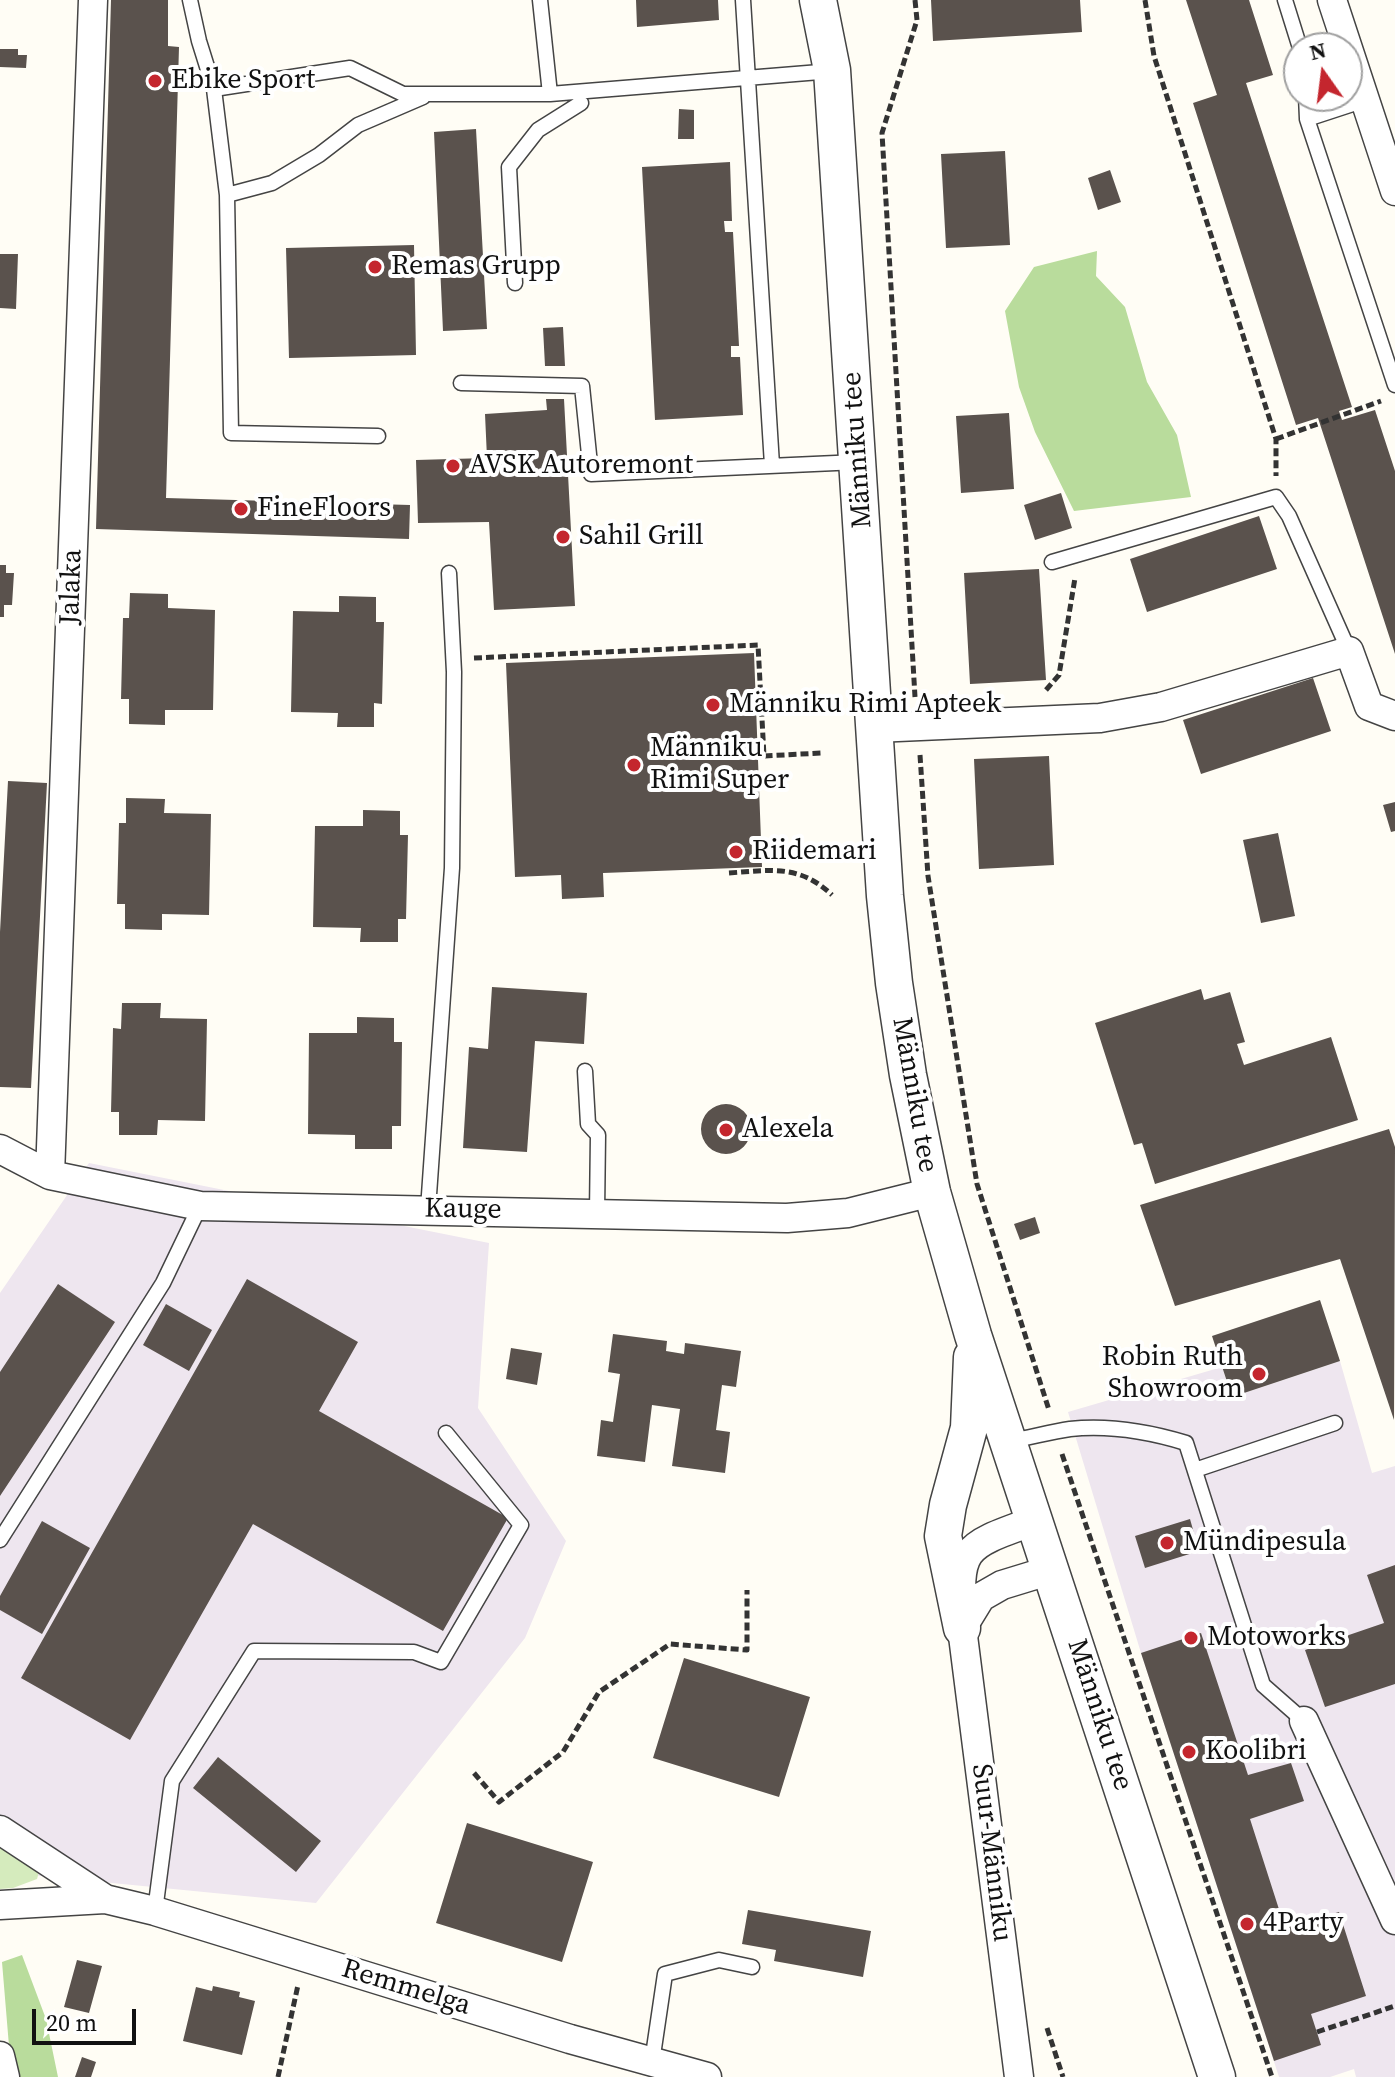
<!DOCTYPE html>
<html>
<head>
<meta charset="utf-8">
<style>
  body { margin:0 }
  #map { position:relative; width:1395px; height:2077px; overflow:hidden; background:#fffdf5; font-family:"Source Serif 4",serif }
  canvas { display:block }
  .north { position:absolute; left:1283px; top:32px; width:80px; height:80px; box-sizing:border-box; background:#fff; border:2px solid #a0a0a0; border-radius:50%; rotate:346deg; font-size:22px; font-weight:700; line-height:32px; text-align:center; color:#111 }
  .north::after { content:''; display:block; margin:auto; width:28px; height:36px; background:#c4262e; clip-path:polygon(50% 0,100% 100%,50% 72%,0 100%) }
  .scale { position:absolute; left:32px; top:2009px; width:104px; height:36px; box-sizing:border-box; border:4px solid #111; border-top:0; padding-left:10px; font-size:24px; line-height:28px; white-space:nowrap; color:#111; -webkit-text-stroke:6px #fff; paint-order:stroke }
</style>
</head>
<body>
<div id="map">
<canvas width="1395" height="2077"></canvas>
<div class="north">N</div>
<div class="scale">20 m</div>
</div>
<script>
const c = document.querySelector('canvas').getContext('2d');
c.lineJoin = 'round';
function fill(path, color) { c.fillStyle = color; c.fill(path, 'evenodd'); }
function trace(path, color, width, dash) { c.strokeStyle = color; c.lineWidth = width; c.lineCap = dash ? 'butt' : 'round'; c.setLineDash(dash || []); c.stroke(path); }
function write(font, color, halo, rows, align = 'center') {
  c.font = font + ' "Source Serif 4",serif'; c.lineWidth = 8; c.setLineDash([]); c.textBaseline = 'middle'; c.strokeStyle = halo; c.fillStyle = color; for (const [text, x, y, turn = 0] of rows) {
    c.save(); c.translate(x, y); c.rotate((+turn || 0) * Math.PI / 180); c.textAlign = isNaN(turn) ? turn : align; if (halo) c.strokeText(text, 0, 0); c.fillText(text, 0, 0); c.restore();
  }
}
fill(new Path2D(`
  M89 1163 489 1243 478 1408 566 1541 525 1638 316 1903 0 1872V1293Z
  M1340 1361 1372 1473 1395 1466V2077H1356L1354 2069 1330 2077H1279L1141 1653 1068 1412 1222 1367 1232 1397Z`), '#eee6ef');
fill(new Path2D(`
  M0 1841 39 1872 37 1879 13 1888 0 1889Z`), '#d5ebbd');
fill(new Path2D(`
  M1097 251 1096 276 1125 307 1147 382 1177 435 1191 497 1074 511 1035 432 1019 387 1005 311 1034 267Z
  M22 1955 46 2019 58 2077H14L11 2070 2 1962Z`), '#b9dc9c');
fill(new Path2D(`
  M111 0H168V46L179 47 166 498 410 505 409 539 96 529Z
  M636 0H718L719 20 637 27Z
  M931 0H1080L1082 32 933 41Z
  M1186 0H1249L1273 75 1246 83 1352 407 1339 411 1342 420 1375 410 1395 471V654L1318 418 1296 425 1193 103 1217 95Z
  M0 49H18V55H27L26 68 0 67Z
  M679 109 694 110V139H678Z
  M476 129 487 329 443 331 434 132Z
  M1005 151 1010 245 946 248 941 154Z
  M730 162 732 221H724L725 232H733L739 346H731V357H740L743 415 655 420 642 167Z
  M1110 170 1121 202 1098 210 1088 178Z
  M414 245 416 355 289 358 286 248Z
  M0 254H18L16 309 0 308Z
  M563 327 565 366H545L543 328Z
  M546 399H564L575 606 494 610 489 522 418 523 416 460 487 458 485 414 547 410Z
  M1009 413 1014 489 961 493 956 416Z
  M1061 493 1072 528 1035 540 1024 505Z
  M1259 516 1277 569 1147 612 1130 559Z
  M0 565H6V573H14L12 605H4V617H0Z
  M1039 569 1046 680 970 684 964 573Z
  M130 593 168 594V608L215 610 213 710H165V725L129 724V699H121L123 618H129Z
  M339 596 376 597V622H384L382 704 374 703V727H337L338 713 291 712 293 611 339 612Z
  M754 653 762 867 603 873 604 897 562 899 561 875 515 877 506 663Z
  M1313 678 1331 731 1201 774 1183 720Z
  M1049 756 1054 865 979 869 974 759Z
  M8 781 47 783 31 1088 0 1087V932Z
  M126 798 165 799 164 813 211 814 209 915 162 914V930L125 929V904H117L119 823H126Z
  M1395 802V831L1391 832 1383 805Z
  M363 810 400 811V835H408L406 919H398V942H360L361 928 313 927 315 826H363Z
  M1278 833 1295 916 1261 923 1243 840Z
  M492 987 587 993 584 1044 535 1041 527 1152 463 1148 469 1047 488 1049Z
  M1201 989 1204 1000 1230 992 1245 1042 1237 1044 1244 1065 1331 1037 1358 1120 1155 1184 1142 1143 1134 1145 1095 1023Z
  M122 1003H161L160 1018 207 1019 205 1121 158 1120 157 1135H119V1112H111L113 1028 121 1029Z
  M357 1017 394 1018V1042H402L401 1126H392V1149H355V1135L308 1134 309 1033H357Z
  M701 1129a25 25 0 1 1 50 0a25 25 0 1 1-50 0Z
  M1389 1129 1395 1147 1394 1420 1340 1259 1175 1306 1140 1205Z
  M1035 1217 1040 1233 1020 1240 1014 1224Z
  M247 1279 358 1342 319 1411 508 1518 443 1631 253 1524 130 1740 21 1678Z
  M58 1284 115 1322 0 1496V1372Z
  M1320 1300 1340 1361 1232 1397 1212 1336Z
  M166 1304 212 1330 189 1371 143 1345Z
  M613 1334 667 1341 666 1351 684 1354 685 1343 741 1351 736 1387 722 1385 716 1430 730 1432 725 1473 672 1466 680 1409 652 1405 645 1462 597 1456 601 1420 613 1422 620 1374 608 1372Z
  M511 1348 542 1353 537 1385 506 1379Z
  M1190 1519 1199 1551 1145 1568 1135 1536Z
  M42 1521 90 1548 42 1634 0 1610V1596Z
  M1395 1565V1684L1325 1707 1305 1650 1384 1623 1367 1575Z
  M1201 1633 1248 1775 1291 1763 1304 1801 1250 1819 1285 1928 1339 1912 1366 1996 1311 2014 1321 2045 1274 2061 1141 1653Z
  M684 1658 810 1697 779 1797 653 1758Z
  M218 1757 321 1841 296 1872 193 1788Z
  M467 1823 593 1862 562 1962 436 1923Z
  M748 1910 871 1931 863 1977 774 1961 776 1950 742 1944Z
  M77 1960 102 1966 89 2013 64 2007Z
  M213 1986 240 1992 239 1997 255 2001 242 2055 183 2041 196 1987 212 1991Z
  M82 2057 96 2062 91 2077H75Z`), '#5a524d');
const service = new Path2D(`
  M190 0 199 41 214 89
  M540 0 550 94 832 71
  M743 0 772 465
  M1285 0 1300 48
  M1306 96 1307 119 1395 385
  M1307 119 1365 100
  M227 195 272 183 319 155 358 125 423 97
  M515 283 509 167 538 130 581 103
  M461 383 582 386 591 474 858 462
  M378 436 231 433 227 195 214 89 350 68 403 94H550
  M1052 562 1276 497 1289 516 1349 651
  M585 1071 588 1124 598 1135 597 1213
  M428 1209 452 868 454 672 449 573
  M1009 1441C1029 1438 1049 1432 1070 1429 1108 1425 1150 1432 1186 1443L1263 1685 1304 1721
  M1195 1470 1335 1423
  M0 1540 163 1283 200 1206
  M155 1911 172 1781 254 1651 414 1652 441 1662 521 1525 446 1433
  M652 2062 665 1974 719 1960 752 1967`);
const minor = new Path2D(`
  M1332 0 1395 191
  M875 728 1100 718 1161 707 1349 651 1369 706 1395 716
  M0 1149 50 1175 200 1206 787 1218 848 1213 932 1192
  M50 1175 93 0
  M962 1628 981 1597 1002 1585 1051 1570
  M1304 1721 1395 1920
  M0 1830 105 1899
  M0 1905 105 1899 155 1911 570 2039 707 2077
  M0 2056 5 2077
  M1019 2077 962 1628C959 1548 958 1548 1034 1521`);
const tertiary = new Path2D(`
  M818 0 832 70 885 896 894 983 908 1075 932 1192 973 1335 1217 2077
  M962 1628 943 1536 948 1505 969 1428 972 1357`);
trace(service, '#444', 17);
trace(minor, '#444', 31);
trace(tertiary, '#444', 39);
trace(new Path2D(`
  M915 0 917 20 882 133 915 697
  M1145 0 1154 56 1276 439V476
  M1276 439 1381 401
  M474 658 758 645 764 756 822 753
  M1046 690 1059 675 1075 578
  M920 755 928 876 977 1184 1049 1410
  M729 873C771 870 799 864 832 895
  M1062 1454 1272 2077
  M474 1773 499 1802 563 1752 599 1692 670 1644 747 1650V1590
  M1047 2028 1063 2077
  M1317 2032 1395 2006
  M278 2077 298 1985`), '#333', 5, [8, 4]);
trace(service, '#fff', 14);
trace(minor, '#fff', 28);
trace(tertiary, '#fff', 36);
for (const [x, y, r, color] of [
  [155,81,8,"#c4262e"],
  [375,267,8,"#c4262e"],
  [453,466,8,"#c4262e"],
  [241,509,8,"#c4262e"],
  [563,537,8,"#c4262e"],
  [713,705,8,"#c4262e"],
  [634,765,8,"#c4262e"],
  [736,852,8,"#c4262e"],
  [726,1130,8,"#c4262e"],
  [1259,1374,8,"#c4262e"],
  [1167,1543,8,"#c4262e"],
  [1191,1638,8,"#c4262e"],
  [1189,1752,8,"#c4262e"],
  [1247,1924,8,"#c4262e"]
]) { const dot = new Path2D(); dot.arc(x, y, r, 0, 2 * Math.PI); c.fillStyle = color; c.fill(dot); trace(dot, '#fff', 3); }
write('28px', '#111', '#fff', [
  ["Ebike Sport",171,81],
  ["Remas Grupp",391,267],
  ["AVSK Autoremont",469,466],
  ["FineFloors",257,509],
  ["Sahil Grill",579,537],
  ["Männiku Rimi Apteek",729,705],
  ["Männiku",650,749],
  ["Rimi Super",650,781],
  ["Riidemari",752,852],
  ["Alexela",742,1130],
  ["Robin Ruth",1243,1358,"right"],
  ["Showroom",1243,1390,"right"],
  ["Mündipesula",1183,1543],
  ["Motoworks",1207,1638],
  ["Koolibri",1205,1752],
  ["4Party",1263,1924]
], 'left');
write('28px', '#111', '#fff', [
  ["Männiku tee",858,450,-94],
  ["Jalaka",72,587,-88],
  ["Männiku tee",914,1095,80],
  ["Kauge",463,1210,1],
  ["Männiku tee",1099,1715,72],
  ["Suur-Männiku",991,1853,83],
  ["Remmelga",406,1988,17]
]);
</script>
</body>
</html>
